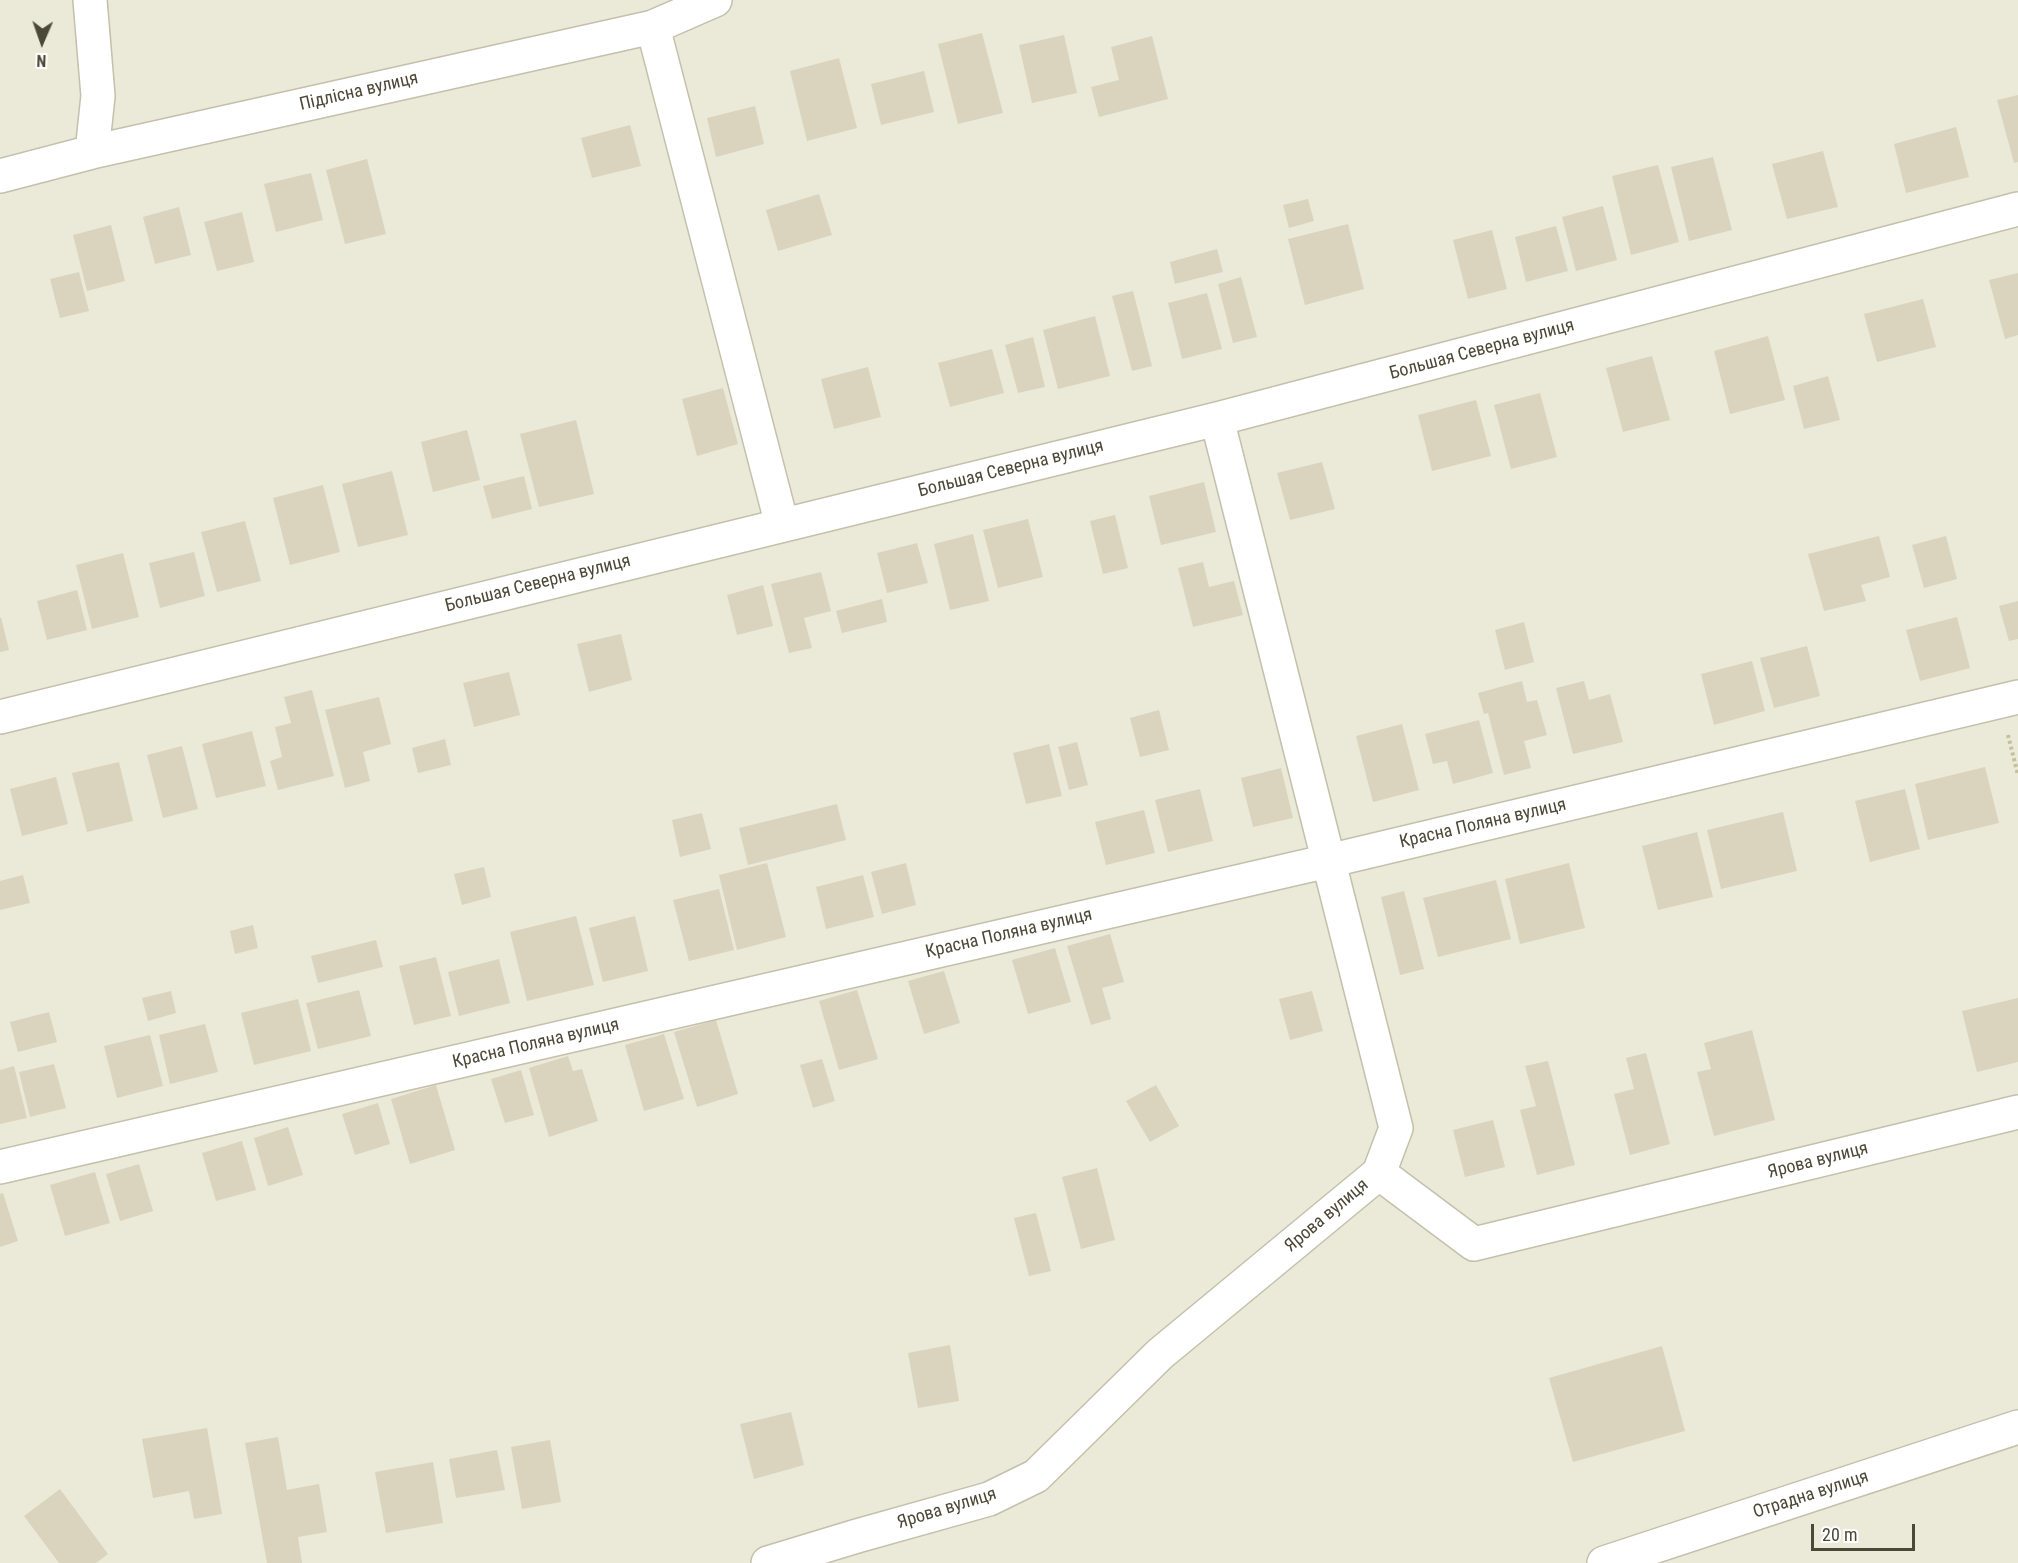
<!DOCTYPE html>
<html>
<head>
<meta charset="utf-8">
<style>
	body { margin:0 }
	#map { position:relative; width:2018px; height:1563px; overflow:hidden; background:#f7f5eb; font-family:"Roboto Condensed",sans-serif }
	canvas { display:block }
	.north { position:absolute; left:12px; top:12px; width:60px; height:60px; -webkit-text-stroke:4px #fff; paint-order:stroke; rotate:182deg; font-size:16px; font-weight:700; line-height:24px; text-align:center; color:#4c4837 }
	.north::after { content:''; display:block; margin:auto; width:21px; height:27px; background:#4c4837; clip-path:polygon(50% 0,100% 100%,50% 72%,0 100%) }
	.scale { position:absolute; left:1811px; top:1524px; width:104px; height:27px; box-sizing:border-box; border:3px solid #4c4837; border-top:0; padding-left:8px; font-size:18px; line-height:21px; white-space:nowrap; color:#4c4837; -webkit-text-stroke:4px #fff; paint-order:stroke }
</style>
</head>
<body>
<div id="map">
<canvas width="2018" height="1563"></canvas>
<div class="north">N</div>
<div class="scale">20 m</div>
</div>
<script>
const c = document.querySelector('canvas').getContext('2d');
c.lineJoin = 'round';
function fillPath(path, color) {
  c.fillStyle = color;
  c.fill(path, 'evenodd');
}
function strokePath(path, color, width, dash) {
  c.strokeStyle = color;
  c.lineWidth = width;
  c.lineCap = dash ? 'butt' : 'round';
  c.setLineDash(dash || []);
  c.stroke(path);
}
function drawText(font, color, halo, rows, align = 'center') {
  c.font = font + ' "Roboto Condensed",sans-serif';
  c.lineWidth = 4.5;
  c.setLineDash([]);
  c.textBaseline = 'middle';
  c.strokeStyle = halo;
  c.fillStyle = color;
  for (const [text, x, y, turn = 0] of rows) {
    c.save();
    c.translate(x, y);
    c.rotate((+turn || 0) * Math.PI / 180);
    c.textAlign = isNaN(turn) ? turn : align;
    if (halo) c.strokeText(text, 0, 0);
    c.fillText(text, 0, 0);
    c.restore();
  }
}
const residential = new Path2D(`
	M0,0h2018v1563h-2018z`);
const building = new Path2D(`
	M982,33l21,80 -45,11 -20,-80z
	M1064,35l13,58 -45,10 -13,-58z
	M1152,36l16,63 -69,18 -8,-30 28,-7 -8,-33z
	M839,58l18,70 -50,13 -17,-70z
	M924,71l10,41 -53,13 -10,-41z
	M2018,95v67l-4,1 -17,-63z
	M755,106l9,38 -48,13 -9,-39z
	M630,125l11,41 -49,12 -11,-40z
	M1956,127l13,50 -63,16 -12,-49z
	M1823,151l15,56 -51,12 -15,-55z
	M1713,157l19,73 -43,11 -18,-74z
	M367,159l19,75 -41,10 -19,-74z
	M1658,165l21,77 -48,13 -19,-79z
	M311,173l12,47 -47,12 -12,-48z
	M819,194l13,41 -54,16 -12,-41z
	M1308,199l6,22 -25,7 -6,-23z
	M1603,206l14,54 -41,11 -14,-54z
	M179,207l12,48 -36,9 -12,-47z
	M242,212l12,50 -37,9 -13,-49z
	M1348,224l16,65 -59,16 -17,-66z
	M111,225l14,56 -38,10 -14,-56z
	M1556,226l12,45 -42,11 -11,-45z
	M1492,230l15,59 -39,10 -15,-59z
	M1217,249l6,23 -48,12 -5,-22z
	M79,272l10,39 -29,7 -10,-39z
	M2018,273v62l-13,4 -16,-59z
	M1241,277l16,60 -24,6 -15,-59z
	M1133,291l19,75 -20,5 -20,-75z
	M1207,293l15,56 -40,10 -14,-56z
	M1923,299l13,48 -59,15 -13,-48z
	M1095,316l15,60 -52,13 -15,-59z
	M1768,336l17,64 -55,14 -16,-63z
	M1033,337l12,50 -27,6 -13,-48z
	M992,349l12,44 -54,14 -12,-44z
	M1652,356l18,64 -47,12 -17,-64z
	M868,367l13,50 -47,12 -13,-50z
	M1828,376l12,44 -36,9 -11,-43z
	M723,388l15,56 -41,12 -15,-57z
	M1540,393l17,64 -46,12 -17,-64z
	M1476,400l15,56 -59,15 -14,-56z
	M576,420l18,74 -55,13 -19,-73z
	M467,430l13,50 -47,12 -12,-50z
	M1322,462l13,47 -45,11 -13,-47z
	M392,471l16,64 -50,12 -16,-63z
	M524,476l8,33 -40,10 -9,-33z
	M1204,482l12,50 -55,13 -12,-49z
	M323,485l17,67 -50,13 -17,-67z
	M1115,515l13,53 -25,6 -13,-53z
	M1028,519l15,58 -45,11 -15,-58z
	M245,521l16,60 -44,11 -16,-60z
	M973,534l16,67 -39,9 -16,-66z
	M1879,536l11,41 -29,8 5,16 -42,10 -16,-57z
	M1946,536l11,43 -33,9 -12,-43z
	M917,543l11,40 -41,10 -10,-40z
	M194,552l11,44 -45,12 -11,-45z
	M123,553l16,64 -47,12 -16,-64z
	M1203,562l6,25 25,-6 9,34 -50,12 -15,-59z
	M821,572l10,39 -27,7 8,30 -23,5 -18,-69z
	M763,585l10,41 -36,9 -10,-40z
	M77,590l10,40 -40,10 -10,-39z
	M882,599l5,23 -45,11 -6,-22z
	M2018,601v38l-9,2 -10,-35z
	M1,617l8,33 -9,2v-34z
	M1957,617l13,51 -50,13 -14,-51z
	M1524,622l10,40 -29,8 -10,-40z
	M621,634l11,46 -43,12 -12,-48z
	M1807,646l13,50 -46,12 -14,-50z
	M1752,661l13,50 -51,14 -13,-51z
	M509,672l11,43 -46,12 -11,-44z
	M1522,681l5,21 10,-2 10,35 -23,6 7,27 -27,7 -16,-62 -4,1 -6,-21z
	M1584,681l5,19 21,-6 13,48 -50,12 -17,-66z
	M312,690l22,86 -56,14 -8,-29 12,-4 -7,-30 16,-4 -7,-26z
	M379,697l12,47 -28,8 7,29 -25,7 -20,-78z
	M1159,710l10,40 -29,7 -10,-39z
	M1479,720l14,53 -40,11 -6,-23 -14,3 -8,-30z
	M1402,724l17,66 -46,12 -17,-66z
	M252,731l14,55 -50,12 -14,-54z
	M445,739l6,26 -33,8 -6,-25z
	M1077,742l11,43 -19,5 -11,-43z
	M1049,744l13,52 -36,8 -13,-51z
	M182,746l16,63 -35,9 -16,-63z
	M119,762l14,59 -46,11 -15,-59z
	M1985,767l14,56 -71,17 -13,-56z
	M1281,768l12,50 -40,9 -12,-49z
	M56,777l12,47 -46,12 -12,-47z
	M1200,789l13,52 -45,11 -13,-52z
	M1905,789l15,60 -50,13 -15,-61z
	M837,804l9,36 -98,25 -9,-37z
	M1144,810l11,43 -49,12 -11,-43z
	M1783,812l14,59 -76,18 -14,-59z
	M702,813l9,36 -31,8 -8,-37z
	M1697,832l16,65 -55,13 -16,-64z
	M767,863l19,74 -49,13 -18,-75z
	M906,863l10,42 -34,9 -11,-42z
	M1569,863l16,65 -65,16 -15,-65z
	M484,867l7,30 -29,8 -8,-31z
	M23,875l7,28 -30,7v-29z
	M863,875l11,42 -48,12 -10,-42z
	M1496,880l15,59 -73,18 -15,-59z
	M719,889l15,61 -45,11 -16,-61z
	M1404,891l20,78 -24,6 -19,-78z
	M576,916l18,69 -67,16 -17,-69z
	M635,916l13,55 -45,11 -14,-54z
	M253,925l5,23 -23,6 -5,-23z
	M1110,934l14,48 -22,6 9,31 -20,6 -24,-79z
	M376,940l7,27 -65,16 -7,-27z
	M1055,948l16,54 -43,12 -16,-54z
	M436,957l15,59 -37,9 -15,-59z
	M499,959l11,44 -51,13 -11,-44z
	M944,971l16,52 -36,11 -16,-53z
	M359,990l12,46 -53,13 -12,-46z
	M857,990l21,69 -39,11 -20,-69z
	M171,991l5,22 -28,8 -6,-23z
	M1312,991l11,40 -33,9 -11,-41z
	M2018,998v64l-41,10 -15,-61z
	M298,999l13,52 -57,14 -13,-52z
	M49,1012l8,30 -39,10 -8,-30z
	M716,1020l22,74 -41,13 -23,-75z
	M205,1024l13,48 -48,12 -11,-49z
	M1752,1030l23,90 -61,16 -17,-64 14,-3 -7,-26z
	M664,1034l20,65 -40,12 -19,-66z
	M150,1035l13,51 -46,12 -13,-52z
	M1646,1053l24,91 -40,11 -16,-61 20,-5 -8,-31z
	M568,1056l5,15 9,-2 16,52 -49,16 -20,-69z
	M822,1059l13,42 -22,7 -13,-43z
	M1548,1061l27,104 -38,10 -17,-65 16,-4 -11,-40z
	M54,1064l12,44 -36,9 -11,-45z
	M14,1066l13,52 -27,6v-54z
	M521,1070l13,45 -29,8 -14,-44z
	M436,1085l19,65 -45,14 -19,-65z
	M1156,1085l23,41 -29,16 -24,-41z
	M378,1103l12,41 -35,11 -13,-41z
	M1493,1120l12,47 -40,10 -12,-47z
	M288,1127l15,48 -35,11 -14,-48z
	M242,1141l14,49 -40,11 -14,-48z
	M139,1164l14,47 -33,10 -14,-47z
	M1097,1168l18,72 -34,9 -19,-72z
	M95,1172l15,51 -45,13 -15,-51z
	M3,1193l15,48 -18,6v-53z
	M1036,1213l15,58 -22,5 -15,-58z
	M950,1345l9,56 -41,7 -10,-55z
	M1662,1346l23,85 -112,31 -24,-84z
	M791,1412l13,53 -50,14 -14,-55z
	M207,1428l15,86 -28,5 -5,-28 -36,7 -11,-59z
	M278,1437l9,53 32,-6 8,48 -29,5 4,26h-35l-22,-120z
	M550,1440l11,62 -39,7 -11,-62z
	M497,1450l8,40 -49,8 -7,-39z
	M433,1462l10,61 -57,10 -11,-61z
	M60,1489l48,65 -12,9h-37l-35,-47z`);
const path = new Path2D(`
	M2008,735l10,40`);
const street = new Path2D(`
	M90,0l8,96 -6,56
	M653,27l129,498
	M0,176l92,-24 561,-125 62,-27
	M1217,419l179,709 -17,45
	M0,717l1217,-298 801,-210
	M0,1167l1328,-306 690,-164
	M768,1563l89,-27 132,-37 47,-23 124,-122 219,-181 95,71 544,-132
	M1604,1563l414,-136`);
const streetNames = [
	["Підлісна вулиця",359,92,-13],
	["Большая Северна вулиця",1482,350,-15],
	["Большая Северна вулиця",1011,469,-14],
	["Большая Северна вулиця",538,584,-14],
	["Красна Поляна вулиця",1483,824,-13],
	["Красна Поляна вулиця",1009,934,-13],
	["Красна Поляна вулиця",536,1044,-13],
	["Ярова вулиця",1818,1161,-14],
	["Ярова вулиця",1327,1216,-40],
	["Отрадна вулиця",1811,1495,-18],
	["Ярова вулиця",947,1509,-17]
];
fillPath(residential, '#ebe9d8');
fillPath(building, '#dad4bf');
strokePath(street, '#c4c0ac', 36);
strokePath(path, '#c7c09c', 4, [3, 3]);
strokePath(street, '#fff', 33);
drawText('18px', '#4c4837', '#fff', streetNames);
</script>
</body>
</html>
